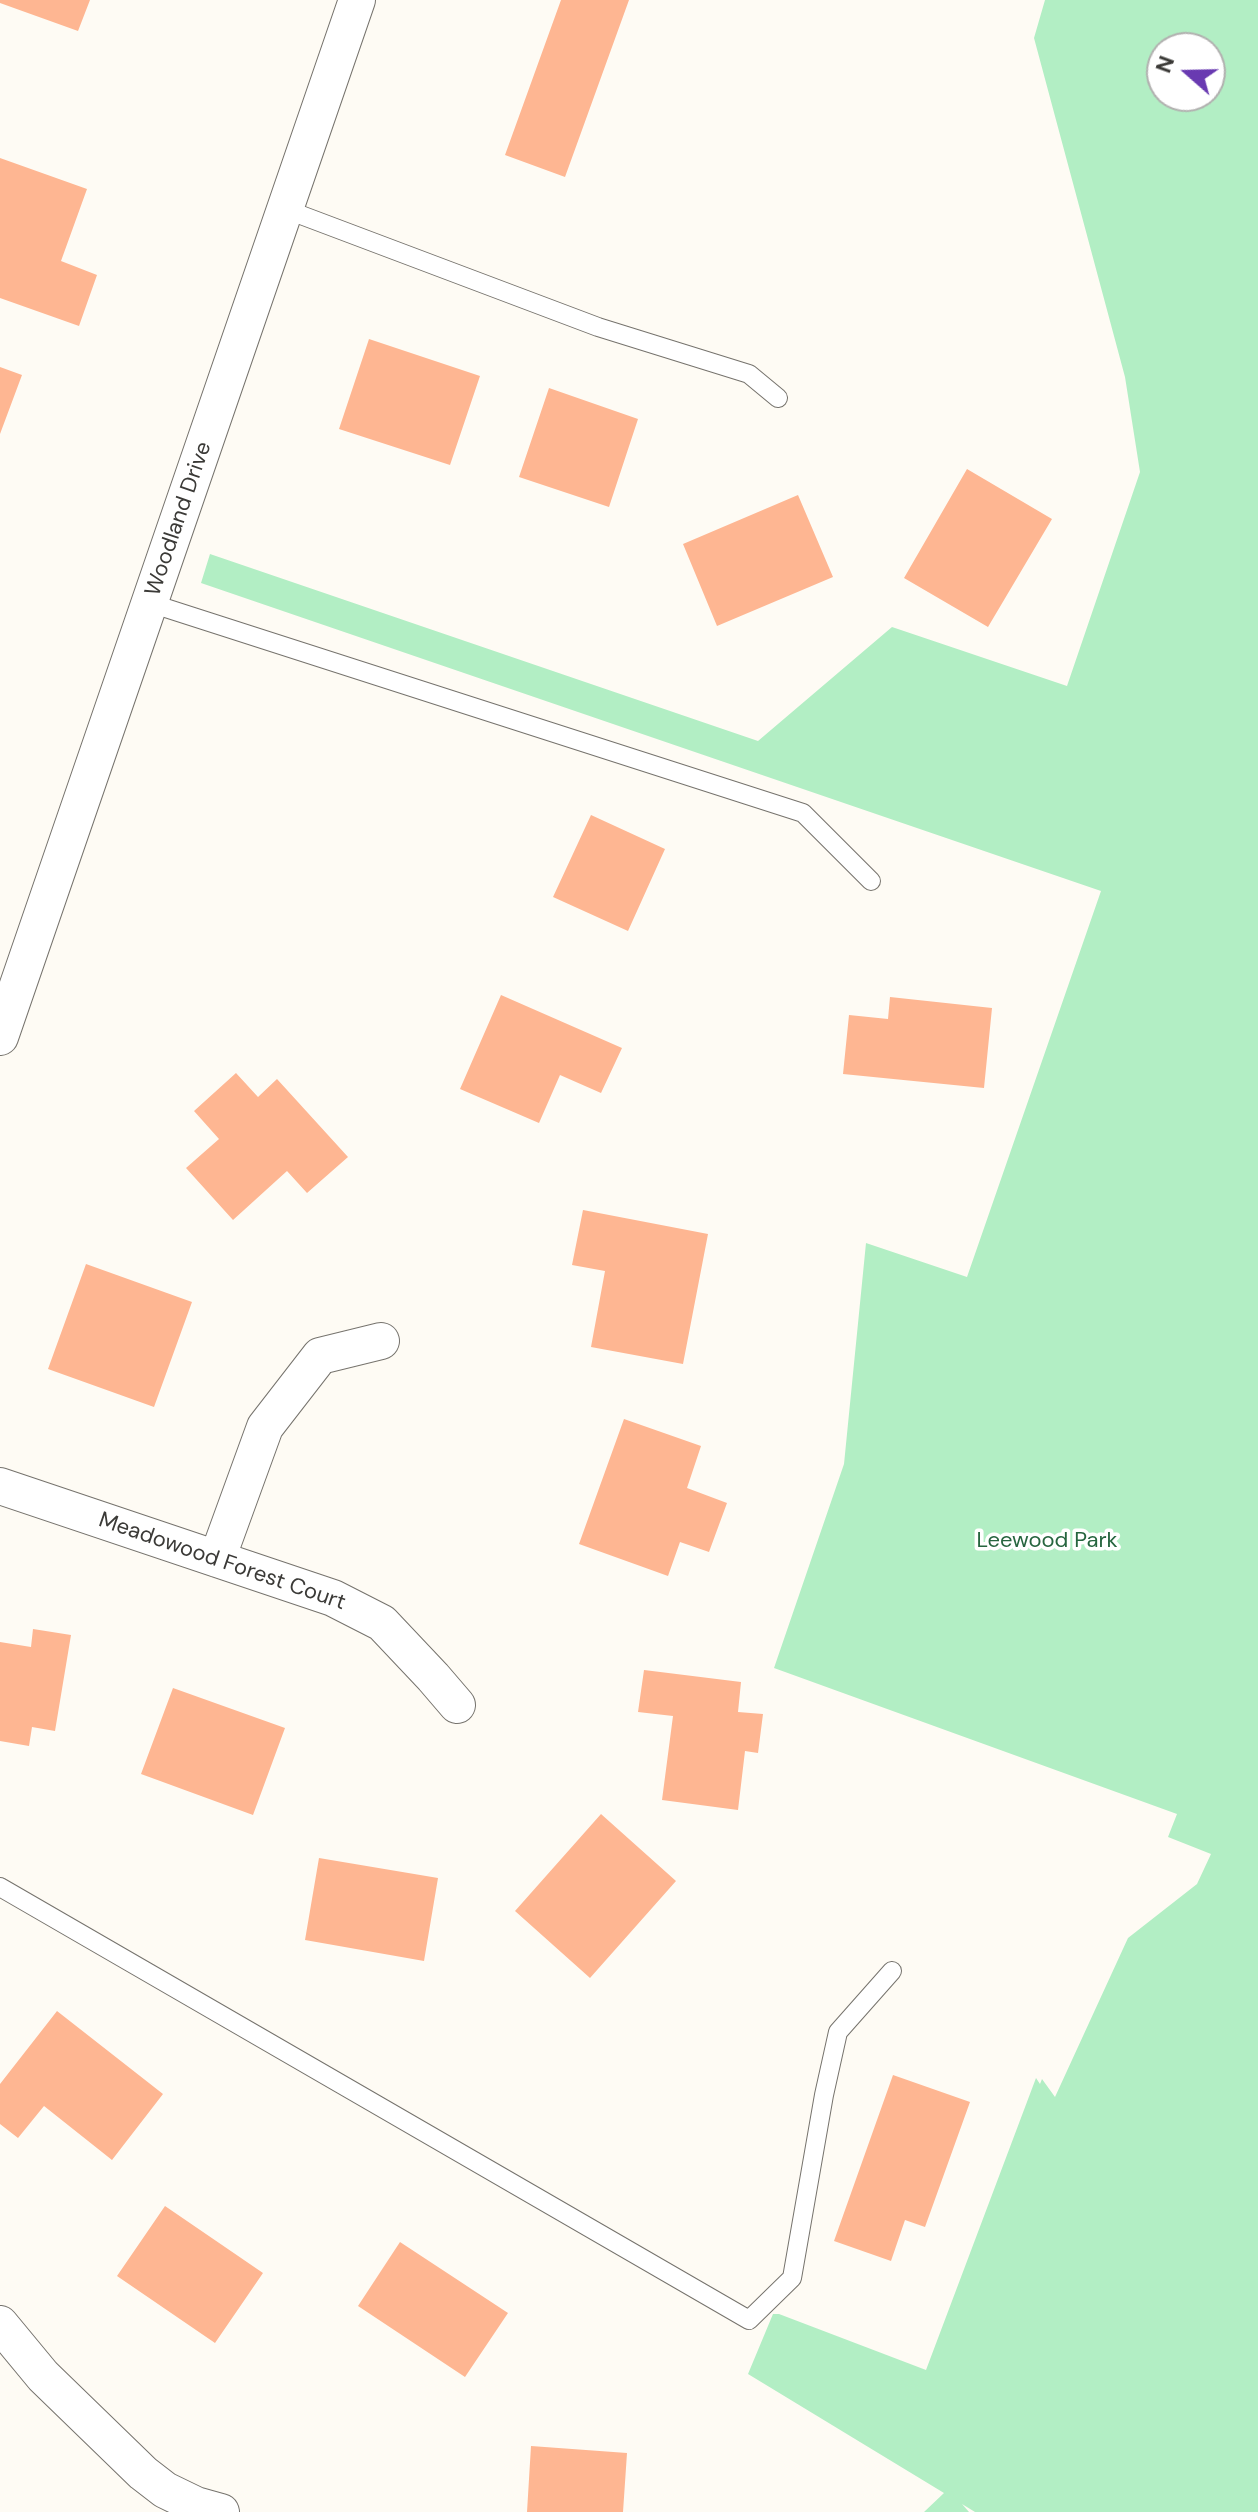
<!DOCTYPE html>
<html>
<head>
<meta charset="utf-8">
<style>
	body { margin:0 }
	#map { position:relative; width:1258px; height:2512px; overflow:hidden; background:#fefbf4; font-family:"DM Sans",sans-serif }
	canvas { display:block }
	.north { position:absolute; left:1146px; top:32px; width:80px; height:80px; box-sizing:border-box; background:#fff; border:2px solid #b1b0af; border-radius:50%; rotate:290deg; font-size:22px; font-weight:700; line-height:32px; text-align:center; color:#3b3a37 }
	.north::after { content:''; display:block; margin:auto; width:28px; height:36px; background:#693ab1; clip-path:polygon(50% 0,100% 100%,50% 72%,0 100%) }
</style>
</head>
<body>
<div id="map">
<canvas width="1258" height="2512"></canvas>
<div class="north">N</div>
</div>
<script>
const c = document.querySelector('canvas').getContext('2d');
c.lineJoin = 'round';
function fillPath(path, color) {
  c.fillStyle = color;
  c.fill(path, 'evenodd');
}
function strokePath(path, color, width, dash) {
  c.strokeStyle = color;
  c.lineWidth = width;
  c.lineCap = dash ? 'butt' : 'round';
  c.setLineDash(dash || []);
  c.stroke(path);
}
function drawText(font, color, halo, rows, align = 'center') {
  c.font = font + ' "DM Sans",sans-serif';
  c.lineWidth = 7;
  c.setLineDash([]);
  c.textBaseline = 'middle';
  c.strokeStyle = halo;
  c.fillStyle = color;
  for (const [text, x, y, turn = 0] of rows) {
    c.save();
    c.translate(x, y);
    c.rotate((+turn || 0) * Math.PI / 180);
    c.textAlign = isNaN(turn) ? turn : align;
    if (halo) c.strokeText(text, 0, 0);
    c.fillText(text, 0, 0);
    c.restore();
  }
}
const green = new Path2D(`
	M1045,0h213v2512h-283l-13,-8 7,8h-45l20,-19 -196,-119 25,-60h6l147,56 110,-292 4,6 2,-5 13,18 73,-159 69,-54 14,-30 -43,-17 9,-23 -403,-146 70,-204 22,-221 101,34 134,-386 -900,-308 9,-29 548,187 134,-114 175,59 73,-214 -15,-95 -91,-339zM1162,48h48v48h-48z`);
const building = new Path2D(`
	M0,0h90l-12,31 -78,-28z
	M561,0h68l-64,177 -60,-22z
	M0,158l87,31 -26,72 36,14 -18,51 -79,-28z
	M369,339l111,37 -30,89 -111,-36z
	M0,367l22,8 -22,59z
	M549,388l89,31 -29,88 -90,-30z
	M967,469l85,50 -64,108 -84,-49z
	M798,495l35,82 -116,49 -34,-82z
	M591,815l74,34 -37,82 -75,-34z
	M501,995l121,53 -21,45 -41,-18 -21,48 -79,-34z
	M890,997l102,11 -8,80 -141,-14 6,-59 39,4z
	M236,1073l22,24 19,-18 71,78 -41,36 -20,-22 -54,49 -47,-52 33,-29 -25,-28z
	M583,1210l125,24 -25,130 -92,-17 14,-76 -33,-6z
	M86,1264l106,38 -38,105 -106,-38z
	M624,1419l77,27 -14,42 40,15 -18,49 -29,-10 -12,34 -89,-32z
	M33,1629l38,6 -16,96 -23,-4 -3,19 -29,-5v-99l31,5z
	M644,1670l97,12 -3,30 25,2 -5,39 -13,-2 -7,59 -76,-10 11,-84 -35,-4z
	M173,1688l112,40 -32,87 -112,-41z
	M601,1814l75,67 -86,97 -75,-67z
	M319,1858l119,20 -14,83 -119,-21z
	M57,2011l106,83 -51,66 -68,-54 -26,32 -18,-14v-40z
	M893,2075l77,27 -45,125 -20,-7 -14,41 -57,-20z
	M165,2206l98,67 -48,70 -98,-67z
	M400,2242l108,71 -43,64 -107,-71z
	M531,2446l96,7 -4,59h-96z`);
const lane = new Path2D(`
	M285,209l313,118 151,47 29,24
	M150,603l653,210 68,68
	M0,1887l749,433 43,-42 32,-183 14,-63 54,-61`);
const street = new Path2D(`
	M0,1037l357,-1037
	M0,1486l333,112 49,25 51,54 24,28
	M217,1559l48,-132 55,-71 61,-15
	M0,2324l43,52 100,97 22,17 31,15 25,7`);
const streetNames = [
	["Woodland Drive",179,519,-71],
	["Meadowood Forest Court",222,1562,19]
];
const parkNames = [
	["Leewood Park",1047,1541]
];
fillPath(green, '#b2eec4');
fillPath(building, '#feb692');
strokePath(lane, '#76736d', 20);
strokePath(street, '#76736d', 38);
strokePath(lane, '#fff', 18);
strokePath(street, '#fff', 36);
drawText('22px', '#3b3a37', '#fff', streetNames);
drawText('22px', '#26653f', '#fff', parkNames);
</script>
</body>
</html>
